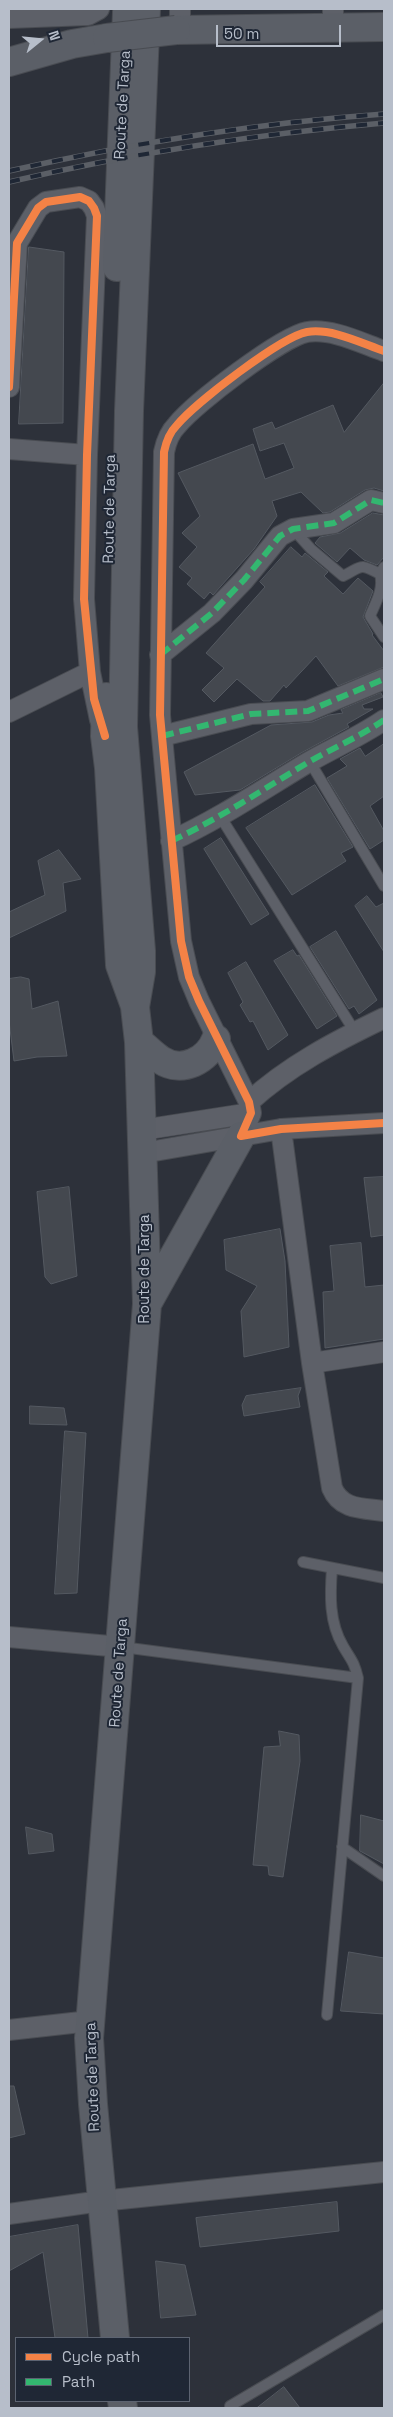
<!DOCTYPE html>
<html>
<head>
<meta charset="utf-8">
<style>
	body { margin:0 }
	#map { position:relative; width:393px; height:2417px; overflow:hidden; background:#2d313a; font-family:"Space Grotesk",sans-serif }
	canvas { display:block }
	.frame { position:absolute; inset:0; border:10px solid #b7beca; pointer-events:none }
	.legend { position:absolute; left:15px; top:2337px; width:175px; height:65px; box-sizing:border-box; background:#1f2735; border:1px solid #5c6371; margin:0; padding:6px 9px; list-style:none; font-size:15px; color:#b7beca }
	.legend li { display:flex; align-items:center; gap:10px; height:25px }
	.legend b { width:25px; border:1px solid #5c6371 }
	.north { position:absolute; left:15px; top:15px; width:50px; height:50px; -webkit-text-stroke:4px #1f2735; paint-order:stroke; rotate:73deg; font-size:14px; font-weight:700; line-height:20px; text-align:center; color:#b7beca }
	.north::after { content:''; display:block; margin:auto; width:18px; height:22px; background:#b7beca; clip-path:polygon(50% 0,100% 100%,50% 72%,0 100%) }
	.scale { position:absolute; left:216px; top:25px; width:125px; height:22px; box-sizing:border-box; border:2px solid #b7beca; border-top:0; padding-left:6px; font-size:15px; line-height:18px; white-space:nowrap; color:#b7beca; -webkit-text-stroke:4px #1f2735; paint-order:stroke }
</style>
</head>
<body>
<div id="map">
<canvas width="393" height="2417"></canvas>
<div class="frame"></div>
<ul class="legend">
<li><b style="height:6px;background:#f48246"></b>Cycle path</li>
<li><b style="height:6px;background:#33b770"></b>Path</li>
</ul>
<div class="north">N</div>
<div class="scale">50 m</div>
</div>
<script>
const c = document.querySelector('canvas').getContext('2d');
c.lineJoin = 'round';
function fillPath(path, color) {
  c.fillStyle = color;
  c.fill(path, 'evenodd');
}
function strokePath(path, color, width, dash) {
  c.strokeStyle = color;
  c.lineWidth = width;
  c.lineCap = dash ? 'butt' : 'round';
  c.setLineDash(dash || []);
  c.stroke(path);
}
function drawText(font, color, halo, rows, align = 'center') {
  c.font = font + ' "Space Grotesk",sans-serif';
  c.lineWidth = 4;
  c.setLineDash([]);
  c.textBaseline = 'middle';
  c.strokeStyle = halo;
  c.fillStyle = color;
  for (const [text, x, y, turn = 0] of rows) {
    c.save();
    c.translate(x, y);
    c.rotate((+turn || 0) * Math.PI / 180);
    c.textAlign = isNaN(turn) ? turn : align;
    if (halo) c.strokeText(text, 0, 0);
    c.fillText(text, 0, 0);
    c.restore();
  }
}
const building = new Path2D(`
	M29,247l35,5 -1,171 -44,1z
	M384,383v108l-10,-3 -9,2 -35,22 -7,1 -22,-21 -29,9 5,15 -23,33 -41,46 -3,-3 -6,7 -17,-15 5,-6 -13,-11 18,-20 -15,-14 18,-17 -22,-43 75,-29 12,35 29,-11 -10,-25 -24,8 -7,-22 19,-7 3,7 58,-24 11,27z
	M373,513l11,2v42l-7,8 -13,-5 -14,-12 -13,14 -22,-19 5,-6 20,-4z
	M291,547l11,10 3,-4 23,19 -4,4 19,18 15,-16 15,13 -10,26 10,17 -1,1 12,16v16l-46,19 -22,-30 -30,32 -2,-3 -14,16h-7l-26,-22 -23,23 -12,-12 22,-22 -18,-15 59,-66 -5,-5z
	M381,693l2,4 -21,8 2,4h9l-26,15 2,3 -48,26 -61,37 -45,5 -11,-23 87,-47 41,-3 17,-7 14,-2 -2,-3z
	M384,744v52l-14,10 14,25v9l-14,9 -43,-71 20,-12 -7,-7 20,-11 5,8z
	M315,785l38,62 -12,6 5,8 -54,34 -46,-67z
	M221,838l48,76 -18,11 -47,-76z
	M59,850l22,29 -18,4 3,28 -57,27v-26l36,-17 -7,-34z
	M367,896l9,11 8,-4v49l-29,-46z
	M336,931l41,69 -18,14 -5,-8 -5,3 -39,-62z
	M293,950l4,6 2,-1 38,61 -20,13 -43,-68z
	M246,962l42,73 -20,15 -15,-29 -3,1 -10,-17 3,-3 -15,-29z
	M21,977l8,2 3,30 26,-8 9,55 -30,1 -23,4 -5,-40v-42z
	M384,1177v58l-13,2 -7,-59z
	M69,1187l8,89 -26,8 -6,-7 -8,-85z
	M280,1229l5,32 4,86 -45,10 -3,-46 16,-25 -31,-16 -2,-30z
	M361,1243l4,44 19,-2v54l-59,9 -2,-56 11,-1 -4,-45z
	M301,1388l-3,8 2,11 -56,9 -2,-11 4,-9z
	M30,1406l34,2 3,17 -37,-1z
	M65,1431l21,2 -9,160 -22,1z
	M279,1731l20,4 1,26 -17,116 -14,-2 -1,-9 -15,-1 11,-118 16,-1z
	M361,1815l23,6v43l-24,-13z
	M26,1827l26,7 2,17 -25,3z
	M349,1952l35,6v56l-43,-3z
	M9,2086h5l11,48 -16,4z
	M337,2202l2,29 -139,16 -4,-29z
	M78,2225l10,113h-33l-12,-86 -34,19v-34z
	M156,2261l29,4 11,50 -35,3z
	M284,2387l16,21h-43z`);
const lane = new Path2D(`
	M293,529l18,20 32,27c19,-9 15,-14 37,-2l4,-7
	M380,574c4,15 -4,28 -10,42l14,21
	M310,762l74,124
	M220,816l135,216
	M303,1562l81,16
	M122,1647l236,31
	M342,1847l42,29
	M327,2015l31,-337c-4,-17 -7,-18 -15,-32 -14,-24 -13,-51 -11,-78
	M230,2406l154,-91`);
const street = new Path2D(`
	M180,9v20
	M333,9v19
	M9,18l79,-3 11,-6
	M384,351c-23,-8 -52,-23 -77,-19 -26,5 -112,71 -130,93 -7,7 -11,17 -13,27l-4,263 21,226 8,36 10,24 50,101 2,11 -10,23 40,-7 103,-6
	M9,387l8,-144 21,-35 8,-6 34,-5 9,4 5,7 3,8 -10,239 -3,144 6,73 10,48
	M9,449l78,6
	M160,655l52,-42 32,-33 36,-44 13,-7 41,-6 37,-23 13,3
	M9,712l81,-40
	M162,736l89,-22 57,-3 76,-32
	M171,841c48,-22 91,-51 136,-78 26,-15 52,-26 77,-43
	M249,1102c39,-36 87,-61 135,-84
	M281,1129l31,234 20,125c9,22 31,20 52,23
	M142,1130l109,-17
	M143,1153l98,-17
	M312,1363l72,-11
	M9,1637l112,10
	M9,2030l81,-9
	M9,2214l92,-13 283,-29`);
const secondary = new Path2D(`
	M176,30l208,-3
	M9,62l63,-18 35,-6
	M117,267l10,-255
	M106,697l-1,39 4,32 11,197 15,41
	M139,1042c7,5 14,13 22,18 21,14 47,0 55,-21
	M147,1304l94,-168
	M115,2338l-22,-234 -4,-66 58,-734 -8,-262 -4,-35 6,-35v-21l-18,-224 6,-316 17,-402
	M122,2401l1,7`);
const rail = new Path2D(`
	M9,171c124,-28 248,-48 375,-57
	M9,182c124,-29 248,-48 375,-59`);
const secondaryBridge = new Path2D(`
	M107,38l69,-8`);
const quiet = new Path2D(`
	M160,655l52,-42 32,-33 36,-44 13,-7 41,-6 37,-23 13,3
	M162,736l89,-22 57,-3 76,-32
	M171,841c48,-22 91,-51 136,-78 26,-15 52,-26 77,-43`);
const cycleway = new Path2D(`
	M384,351c-23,-8 -52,-23 -77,-19 -26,5 -112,71 -130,93 -7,7 -11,17 -13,27l-4,263 21,226 8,36 10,24 50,101 2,11 -10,23 40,-7 103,-6
	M9,387l8,-144 21,-35 8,-6 34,-5 9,4 5,7 3,8 -10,239 -3,144 10,100 11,37`);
const streetNames = [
	["Route de Targa",123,105,-87],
	["Route de Targa",110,509,-89],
	["Route de Targa",145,1269,-90],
	["Route de Targa",119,1673,-86],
	["Route de Targa",93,2077,-92]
];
fillPath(building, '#44484f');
strokePath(building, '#545961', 1);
strokePath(lane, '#494c52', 12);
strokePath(street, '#494c52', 22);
strokePath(secondary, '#494c52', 30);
strokePath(lane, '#5d6068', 10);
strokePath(street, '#5d6068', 20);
strokePath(secondary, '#5b5f67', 28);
strokePath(rail, '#5b5f66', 5.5);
strokePath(rail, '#1f2735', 4, [11]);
strokePath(secondaryBridge, '#494c52', 30, []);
strokePath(secondaryBridge, '#5b5f67', 28);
strokePath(quiet, '#33b770', 6, [12, 6]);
strokePath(cycleway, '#f48246', 8);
drawText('15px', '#b7beca', '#1f2735', streetNames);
</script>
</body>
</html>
